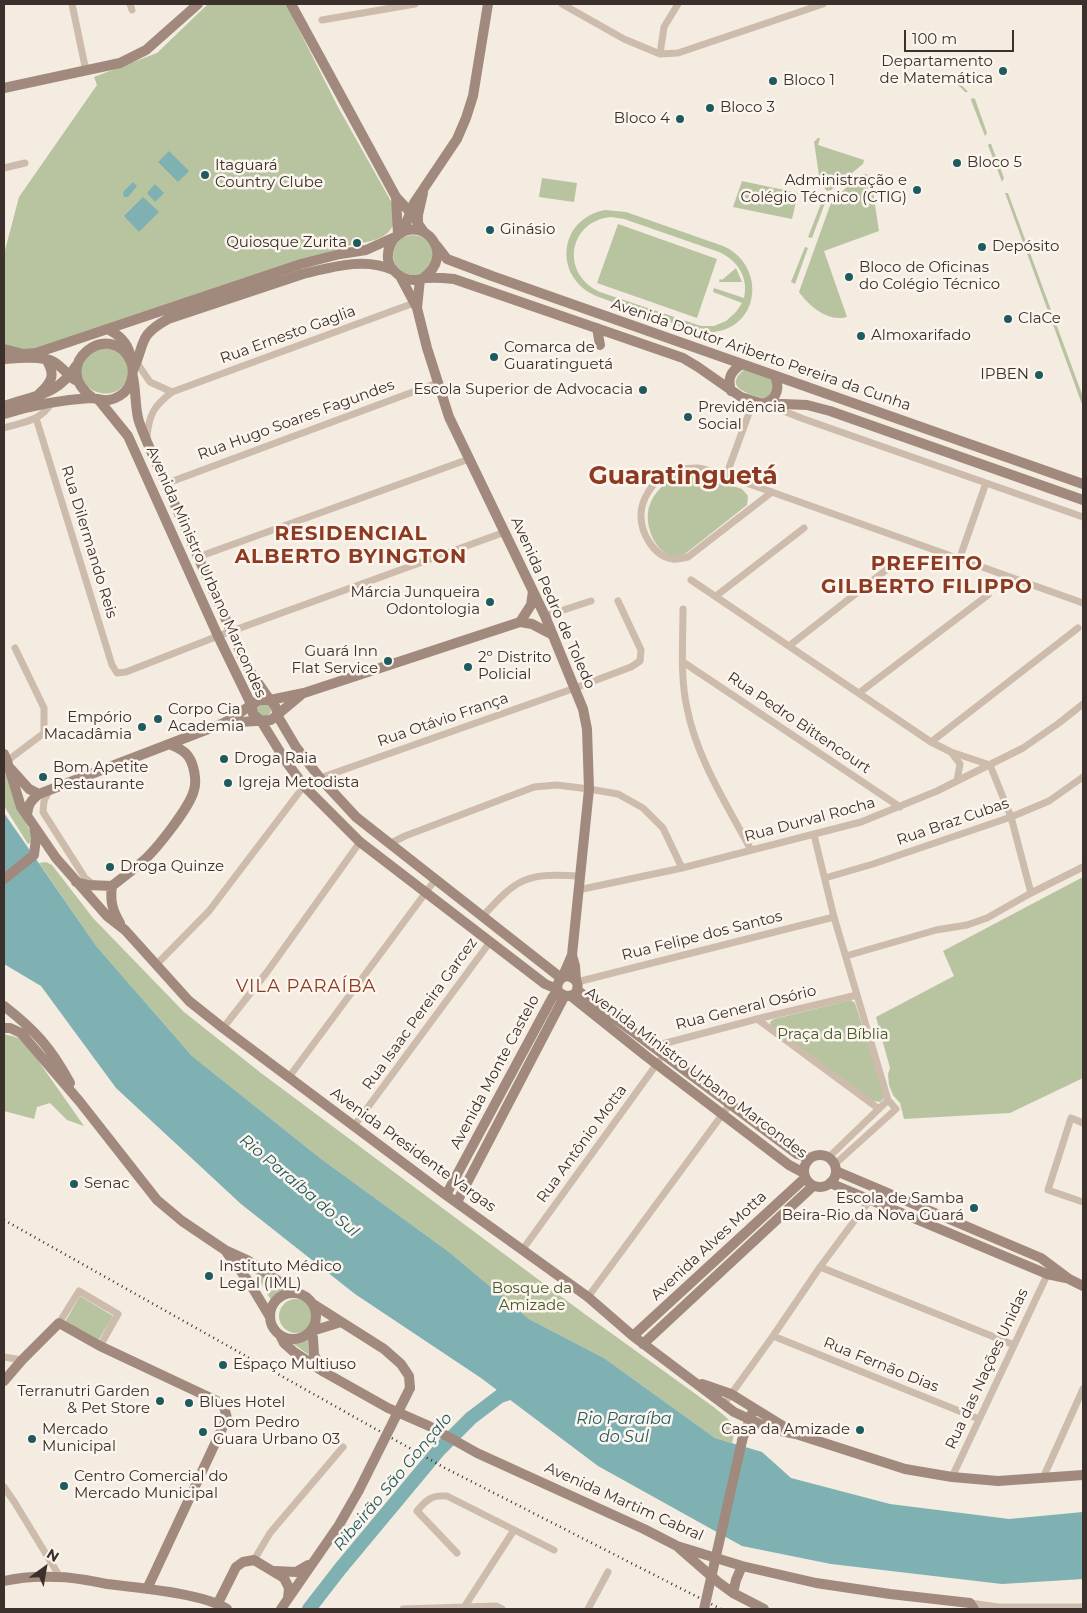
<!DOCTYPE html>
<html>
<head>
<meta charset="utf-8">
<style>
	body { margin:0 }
	#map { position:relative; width:1087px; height:1613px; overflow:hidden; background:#f4ebe1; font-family:Montserrat,sans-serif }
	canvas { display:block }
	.frame { position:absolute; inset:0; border:5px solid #3b302b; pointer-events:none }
	.north { position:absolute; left:20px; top:1543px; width:50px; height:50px; -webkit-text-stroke:4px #fbf5ee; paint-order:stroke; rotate:32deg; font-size:14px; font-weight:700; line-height:20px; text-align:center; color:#3b302b }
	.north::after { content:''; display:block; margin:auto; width:18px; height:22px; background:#3b302b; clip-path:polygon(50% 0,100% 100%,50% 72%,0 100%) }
	.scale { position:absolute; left:904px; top:30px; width:110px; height:22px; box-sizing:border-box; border:2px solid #3b302b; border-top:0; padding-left:6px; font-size:15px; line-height:18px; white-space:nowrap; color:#3b302b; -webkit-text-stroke:4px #fbf5ee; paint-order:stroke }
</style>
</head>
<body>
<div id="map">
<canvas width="1087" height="1613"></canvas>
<div class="frame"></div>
<div class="north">N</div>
<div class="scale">100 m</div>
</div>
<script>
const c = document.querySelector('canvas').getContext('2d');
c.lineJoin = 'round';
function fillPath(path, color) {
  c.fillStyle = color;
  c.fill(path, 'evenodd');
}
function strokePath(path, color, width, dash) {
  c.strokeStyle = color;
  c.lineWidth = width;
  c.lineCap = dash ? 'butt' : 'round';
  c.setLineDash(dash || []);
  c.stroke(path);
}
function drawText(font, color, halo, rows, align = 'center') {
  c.font = font + ' Montserrat,sans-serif';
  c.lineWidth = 5;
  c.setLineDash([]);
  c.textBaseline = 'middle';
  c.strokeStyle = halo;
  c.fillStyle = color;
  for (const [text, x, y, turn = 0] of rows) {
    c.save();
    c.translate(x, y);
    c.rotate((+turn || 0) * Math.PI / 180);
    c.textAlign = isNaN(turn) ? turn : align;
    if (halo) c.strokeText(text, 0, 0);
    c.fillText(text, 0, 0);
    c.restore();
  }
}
const green = new Path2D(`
	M208,4h78l52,103 54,96c0,5 2,12 2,17 -2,21 -30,22 -47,26l-316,105 -16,-3 -11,-4v-90l15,-57 78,-112 -3,-8 63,-24z
	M933,74c16,1 25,6 35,18h-3c-18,-21 -37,-15 -60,-6l12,-8z
	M972,98l3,1 12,34 -2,3 -14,-36z
	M818,138h2l-2,7 46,15 -1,4 -32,26 -4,1 -7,-9 -6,-40z
	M989,144h2l13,34 -2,4 -14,-37z
	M866,174l5,5 8,52 -55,20 23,66c-19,5 -37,-10 -48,-25l33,-92 29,-25z
	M542,178l35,5 -3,19 -35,-5z
	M742,181l56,12 -6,26 -59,-12z
	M1005,193h3l75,204v10z
	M822,201l3,2 -13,35 -4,-1z
	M605,210l21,2 97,34c42,18 39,80 -9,86 -18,3 -36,-7 -52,-13 -22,-7 -44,-15 -66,-23 -43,-19 -38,-77 9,-86zM611,217l13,2 95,33c18,8 30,25 25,46l-30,-10 -1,4 29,11 -6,9 -10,9 -12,5h-13l-101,-34c-40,-18 -32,-71 11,-75z
	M618,224l99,35 -20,59 -100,-35z
	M393 255a20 20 0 1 1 40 0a20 20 0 1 1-40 0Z
	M805,247l3,1 -13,36 -4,-2z
	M736,268l6,14h-23l1,-3 2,1z
	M93,349h23c4,3 9,8 11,12 1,3 1,8 1,11 1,6 -2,10 -5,14 -17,19 -53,-1 -40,-25 2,-4 7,-8 10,-12z
	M745,369l28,11 2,13 -10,6c-15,-5 -44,-11 -20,-30z
	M680,473h12l50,16 6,7 -1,9 -62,49c-4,1 -8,3 -12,2 -19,-4 -29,-32 -24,-49 5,-17 18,-25 31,-34z
	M257 710a7 7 0 1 1 14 0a7 7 0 1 1-14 0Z
	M4,766l9,31 21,42 -6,5 -24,-38z
	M46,862l6,3 41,53 91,94 77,61 325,242 129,93c14,12 23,16 17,35l-17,-5 -111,-80 -75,-39 -80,-67 -129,-94 -128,-102 -95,-109 -58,-84z
	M1083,877v201l-73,35 -106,6 -4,-16 -7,-8 -4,-10 -1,-11 2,-6 -14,-51 78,-41 -11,-25z
	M851,1000l4,3 29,90v5l-4,4 -7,-1 -102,-74 -1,-5 4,-3z
	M4,1034l19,5 61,87 -17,-6 -17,-17 -13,4 -3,12 -30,-8z
	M252,1268l35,22 -16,10z
	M80,1296l33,20 -15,25 -33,-19z
	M279 1316a17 17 0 1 1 34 0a17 17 0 1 1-34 0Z
	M308,1338l1,17 -18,-13h9z`);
const water = new Path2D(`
	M169,151l20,20 -11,11 -20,-20z
	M133,182l4,4 -9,11h-4l-1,-5z
	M155,184l9,9 -9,9 -8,-9z
	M143,197l16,15 -20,20 -15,-16z
	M4,813l93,134 95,109 128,102 129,94 80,67 75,39 111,80 47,14 29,26 99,26 119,15 74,-7v67l-81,5 -171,-20 -89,-18 -144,-80 -117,-88 -126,-84 -114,-90 -125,-116 -75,-102 -37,-22z`);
const river = new Path2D(`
	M309,1609l31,-40 99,-119 32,-32 29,-22 21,-7`);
const street = new Path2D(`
	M72,4l14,67
	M130,4l2,6
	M562,4l62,35 36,15 18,-1 145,-49
	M322,20l93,-16
	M660,54l4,-27 14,-23
	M4,168l21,-5
	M137,363l13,19 22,10
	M771,406l30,12 282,99
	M36,418l76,247 5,8 9,-1 92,-36 287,-104
	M4,428c20,-6 37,-7 48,-26
	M147,437c2,-23 7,-31 25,-45l242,-89
	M726,476l27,-74
	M165,484l272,-101
	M772,492l-84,65c-5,1 -11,3 -15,2 -20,-3 -33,-27 -32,-46 1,-14 11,-30 23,-38 9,-5 22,-7 33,-7 7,0 15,4 22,6 26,8 52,18 78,27 96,35 191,69 286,102
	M198,557l271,-98
	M959,560l27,-77
	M691,580l240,162 20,10 39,13 21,52 20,76
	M716,596l88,-68
	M683,609c0,32 -3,68 4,99 10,51 40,97 64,142
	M545,616l46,-15
	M789,646l106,-83
	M683,662l217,145
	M859,693l129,-98
	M931,742l147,-114
	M951,752l9,12 -3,17
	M7,761l37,-28v-25l-29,-60
	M49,791l-5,10 -1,11 42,66 9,7
	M814,835l20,82 54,183 8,9 -62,56
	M389,844l16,-8 129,-49 23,-2 32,4 29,5 25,14 20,20 19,40
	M825,878l48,-14 138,-47 38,-16 34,-24
	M578,890l104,-22 179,-46 76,-31 86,-43 36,-25 24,-19
	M482,917c36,-40 44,-44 98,-41
	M846,956l90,-26 31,-5 20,-7 44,-25 52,-26
	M156,965l53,-54 95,-125 16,-8 255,-90 56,-21 9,-6 1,-11 -23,-49
	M577,982l257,-65
	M757,1019l122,90
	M223,1028l44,-56 93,-130
	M651,1047l106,-28 100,-24
	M289,1077l146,-197
	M1083,1123l-12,-5 -23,72 35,12
	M354,1126l136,-184
	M828,1158l60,-58
	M523,1249l136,-188
	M820,1267l194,78
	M588,1297l142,-193
	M59,1323l20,-32 39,23 -18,32
	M773,1336l206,83
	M4,1357l18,3
	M724,1404l49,-68 47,-69 58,-78
	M952,1477l97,-206
	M1043,1478l40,-89
	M4,1487l11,16 45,74
	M457,1553l-40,-42c10,-12 15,-16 30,-15l107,54
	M254,1560l16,-27 73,-86
	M970,1603l28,4h85
	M403,1609l93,-3 6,3
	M463,1609l51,-79
	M588,1609l20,-37`);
const secondary = new Path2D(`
	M291,4l105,193 14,15 14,20
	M4,88l116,-25 26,-13 52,-46
	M396,197l2,38
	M418,224v-9l5,-22
	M403,231l11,-28 43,-64 9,-21 7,-22 15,-92
	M437,246l10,13 45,17 591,208
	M400,276l17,32 10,40 22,69 96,199 38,93 4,20 2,60 -17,166 -10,23
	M423,278c34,-24 0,-63 -25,-43 -7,5 -11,15 -10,24 2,12 15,22 28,21 4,-1 7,-2 11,-2 9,-1 18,0 27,1l229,79 15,9 43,30 19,6 47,2 23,6 253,89
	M417,308l3,-29
	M597,328l3,17
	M107,329c11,5 20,13 23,25
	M4,349l19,5 13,-1 265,-89 39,-10 26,-4 29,-13
	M4,359c13,-1 39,-4 50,3 8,5 14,13 21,18
	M133,370c13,-27 4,-34 35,-51l135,-45c29,-7 62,-17 90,-4
	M133,377c3,15 2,27 5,41 2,8 6,16 9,24l100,225 23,33c5,5 7,8 7,15l19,32 24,31 36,39 205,161
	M731,391c-4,-13 0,-20 11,-27
	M39,394c13,-12 17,-19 7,-35
	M98,399l30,37 90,200 34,70 1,8 8,7 24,39 19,26 56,56 185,142 12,5c4,7 10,9 18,5 11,-17 -17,-27 -18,-5
	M766,403c11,-5 14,-15 9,-27
	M4,406c31,-11 53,-10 72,-40
	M4,414c28,-9 56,-14 86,-16 6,0 13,3 19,2 7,-1 15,-6 19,-12 5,-7 6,-18 3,-26 -19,-45 -85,3 -38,36
	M520,622l11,-17 2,-14
	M225,723l46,-3 30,-25
	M4,754l3,7 14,46 35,51 51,58 18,14 64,71 34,27 223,167 142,102 45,39 101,76 37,17 25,5 109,35 47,8 46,4 85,-6
	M11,769l18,20 10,5 185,-71 35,-23h11l34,-7 216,-71 12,2 21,11
	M27,816c1,-11 3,-15 12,-22
	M34,855l2,-17 -2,-12
	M4,879l30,-24
	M76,882l12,3 24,1
	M112,886c10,-8 21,-16 30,-24 14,-12 48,-55 52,-72 3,-9 0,-26 -6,-34 -4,-6 -12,-9 -19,-12
	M112,886c-2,14 0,24 8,37
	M572,955l3,11 1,14
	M577,990l220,164 13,4
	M571,996l75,60 143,109 15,8
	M4,1006c31,24 47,42 66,77
	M4,1028h6l11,5 59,69 77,98 25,21 43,29 22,10 49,33
	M804 1171a16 16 0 1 1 32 0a16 16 0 1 1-32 0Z
	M836,1171l205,87 28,21 14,7
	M830,1183l217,91 19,4
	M446,1195l106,-197 6,-8
	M457,1202l107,-205
	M227,1253l22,29 21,35
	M270 1316a23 23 0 1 1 46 0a23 23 0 1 1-46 0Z
	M313,1304l71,45 17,15 8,12 1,12
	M312,1331l29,-9
	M311,1332l2,6 1,17 8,14
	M280,1335l4,8 10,9 30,20 64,36 41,18 48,27 167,76 33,17 65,20 74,17 74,11 80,9 4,6
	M633,1336l172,-158
	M643,1344l170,-158
	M4,1381l18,-21 37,-37 41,23 117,55 7,6 3,11 -80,171
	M702,1384l29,10 60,37
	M742,1441c2,-10 8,-18 10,-28
	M679,1548l39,34 15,11 31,16
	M275,1571l21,1 12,-7
	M4,1581c17,-4 35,-5 53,-4 17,0 34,4 50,7 31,4 96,9 120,25
	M733,1593l3,-13 6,-14
	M218,1603l18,-36 7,-5 11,-2 30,18 5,10 -1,10
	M281,1609l58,-84 20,-35`);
const rail = new Path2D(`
	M4,1220l441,248 276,141`);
const secondaryBridge = new Path2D(`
	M359,1490l51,-102
	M704,1609l38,-168`);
const markers = [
	[1003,71,5,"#1f5a5e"],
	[773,81,5,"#1f5a5e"],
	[710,108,5,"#1f5a5e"],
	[680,119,5,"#1f5a5e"],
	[957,163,5,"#1f5a5e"],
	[205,175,5,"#1f5a5e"],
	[917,190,5,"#1f5a5e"],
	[490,230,5,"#1f5a5e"],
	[357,243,5,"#1f5a5e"],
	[982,247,5,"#1f5a5e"],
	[849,277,5,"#1f5a5e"],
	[1008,319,5,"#1f5a5e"],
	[861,336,5,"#1f5a5e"],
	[494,357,5,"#1f5a5e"],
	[1039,375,5,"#1f5a5e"],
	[643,390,5,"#1f5a5e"],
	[688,417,5,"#1f5a5e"],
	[490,602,5,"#1f5a5e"],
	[388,661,5,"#1f5a5e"],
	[468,667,5,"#1f5a5e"],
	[158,719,5,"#1f5a5e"],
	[142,727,5,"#1f5a5e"],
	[224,759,5,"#1f5a5e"],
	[43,777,5,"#1f5a5e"],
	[228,783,5,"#1f5a5e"],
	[110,867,5,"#1f5a5e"],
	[74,1184,5,"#1f5a5e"],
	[974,1208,5,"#1f5a5e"],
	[209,1276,5,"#1f5a5e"],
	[223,1365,5,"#1f5a5e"],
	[160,1401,5,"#1f5a5e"],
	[189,1403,5,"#1f5a5e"],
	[860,1430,5,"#1f5a5e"],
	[203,1432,5,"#1f5a5e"],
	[32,1439,5,"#1f5a5e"],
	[64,1486,5,"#1f5a5e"]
];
const poiNames = [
	["Departamento",993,62,"right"],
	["de Matemática",993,79,"right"],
	["Bloco 1",783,81],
	["Bloco 3",720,108],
	["Bloco 4",670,119,"right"],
	["Bloco 5",967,163],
	["Itaguará",215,166],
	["Country Clube",215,183],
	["Administração e",907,181,"right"],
	["Colégio Técnico (CTIG)",907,198,"right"],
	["Ginásio",500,230],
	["Quiosque Zurita",347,243,"right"],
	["Depósito",992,247],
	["Bloco de Oficinas",859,268],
	["do Colégio Técnico",859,285],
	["ClaCe",1018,319],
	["Almoxarifado",871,336],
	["Comarca de",504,348],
	["Guaratinguetá",504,365],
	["IPBEN",1029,375,"right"],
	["Escola Superior de Advocacia",633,390,"right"],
	["Previdência",698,408],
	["Social",698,425],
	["Márcia Junqueira",480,593,"right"],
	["Odontologia",480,610,"right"],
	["Guará Inn",378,652,"right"],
	["Flat Service",378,669,"right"],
	["2º Distrito",478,658],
	["Policial",478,675],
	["Corpo Cia",168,710],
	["Academia",168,727],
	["Empório",132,718,"right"],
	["Macadâmia",132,735,"right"],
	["Droga Raia",234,759],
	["Bom Apetite",53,768],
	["Restaurante",53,785],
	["Igreja Metodista",238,783],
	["Droga Quinze",120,867],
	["Senac",84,1184],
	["Escola de Samba",964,1199,"right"],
	["Beira-Rio da Nova Guará",964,1216,"right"],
	["Instituto Médico",219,1267],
	["Legal (IML)",219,1284],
	["Espaço Multiuso",233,1365],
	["Terranutri Garden",150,1392,"right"],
	["& Pet Store",150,1409,"right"],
	["Blues Hotel",199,1403],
	["Dom Pedro",213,1423],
	["Guara Urbano 03",213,1440],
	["Mercado",42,1430],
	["Municipal",42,1447],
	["Casa da Amizade",850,1430,"right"],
	["Centro Comercial do",74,1477],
	["Mercado Municipal",74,1494]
];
const streetNames = [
	["Rua Ernesto Gaglia",288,335,-20],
	["Avenida Doutor Ariberto Pereira da Cunha",761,355,19],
	["Rua Hugo Soares Fagundes",296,420,-20],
	["Rua Dilermando Reis",89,542,73],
	["Avenida Ministro Urbano Marcondes",206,572,66],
	["Avenida Pedro de Toledo",553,603,66],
	["Rua Otávio França",443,720,-19],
	["Rua Pedro Bittencourt",799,723,34],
	["Rua Durval Rocha",810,820,-15],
	["Rua Braz Cubas",953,822,-19],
	["Rua Felipe dos Santos",702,936,-14],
	["Rua General Osório",746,1008,-14],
	["Rua Isaac Pereira Garcez",420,1014,-54],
	["Avenida Monte Castelo",495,1072,-62],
	["Avenida Ministro Urbano Marcondes",696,1073,37],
	["Rua Antônio Motta",582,1144,-54],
	["Avenida Presidente Vargas",413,1150,36],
	["Avenida Alves Motta",709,1246,-43],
	["Rua Fernão Dias",881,1365,22],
	["Rua das Nações Unidas",987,1369,-65],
	["Avenida Martim Cabral",624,1502,24]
];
const parkNames = [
	["Praça da Bíblia",833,1035],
	["Bosque da",532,1289],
	["Amizade",532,1306]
];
const waterNames = [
	["Rio Paraíba do Sul",299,1186,40],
	["Rio Paraíba",624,1419],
	["do Sul",624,1437],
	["Ribeirão São Gonçalo",393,1482,-50]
];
const quarterNames = [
	["VILA PARAÍBA",306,987]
];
const districtNames = [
	["RESIDENCIAL",351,534],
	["ALBERTO BYINGTON",351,557],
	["PREFEITO",927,564],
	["GILBERTO FILIPPO",927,587]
];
const townNames = [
	["Guaratinguetá",683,477]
];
fillPath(green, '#b8c4a0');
fillPath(water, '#7fb0b2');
strokePath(river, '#7fb0b2', 14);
strokePath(street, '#cdbbac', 7);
strokePath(secondary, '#a18a7d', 10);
strokePath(rail, '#3b302b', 2.5, [1, 4]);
strokePath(secondaryBridge, '#a18a7d', 10);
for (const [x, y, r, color] of markers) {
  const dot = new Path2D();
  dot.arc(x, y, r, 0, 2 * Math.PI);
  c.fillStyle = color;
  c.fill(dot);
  strokePath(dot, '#fbf5ee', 2);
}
drawText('15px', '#3b302b', '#fbf5ee', poiNames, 'left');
drawText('15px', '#3b302b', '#fbf5ee', streetNames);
drawText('15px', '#4a5a2e', '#fbf5ee', parkNames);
drawText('italic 16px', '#1f5a5e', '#fbf5ee', waterNames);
c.letterSpacing = '1px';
drawText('18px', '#8c3b22', '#fbf5ee', quarterNames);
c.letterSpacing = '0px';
c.letterSpacing = '1px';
drawText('bold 20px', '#8c3b22', '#fbf5ee', districtNames);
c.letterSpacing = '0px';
drawText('bold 25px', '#8c3b22', '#fbf5ee', townNames);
</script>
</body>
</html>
